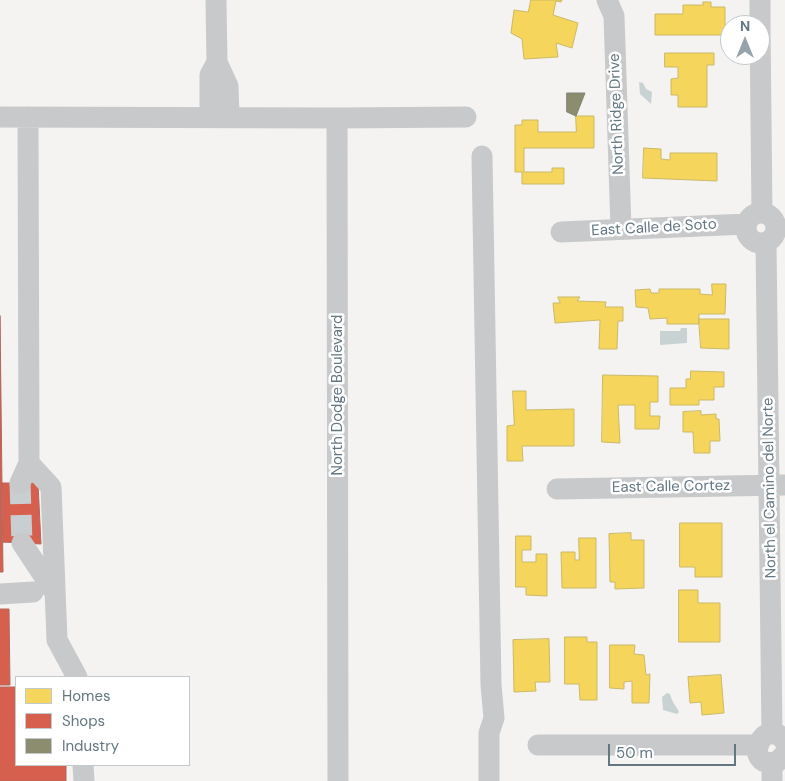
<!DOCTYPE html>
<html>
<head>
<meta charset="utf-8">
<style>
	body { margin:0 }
	#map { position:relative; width:785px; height:781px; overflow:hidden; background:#f4f3f2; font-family:"DM Sans",sans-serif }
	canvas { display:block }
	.legend { position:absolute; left:15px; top:676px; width:175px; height:90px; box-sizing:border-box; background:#fff; border:1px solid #c1c9cd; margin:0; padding:6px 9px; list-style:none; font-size:15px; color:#647781 }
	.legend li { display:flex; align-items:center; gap:10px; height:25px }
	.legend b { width:25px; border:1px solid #c1c9cd }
	.north { position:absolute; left:720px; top:15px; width:50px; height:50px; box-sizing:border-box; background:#fff; border:1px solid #c1c9cd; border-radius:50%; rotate:0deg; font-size:14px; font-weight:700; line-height:20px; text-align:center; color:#647781 }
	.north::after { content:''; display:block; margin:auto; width:18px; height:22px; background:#96a2a9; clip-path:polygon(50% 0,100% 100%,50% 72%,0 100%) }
	.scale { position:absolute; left:608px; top:744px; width:128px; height:22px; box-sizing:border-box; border:2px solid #647781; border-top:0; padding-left:6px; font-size:15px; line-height:18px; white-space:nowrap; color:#647781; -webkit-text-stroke:4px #fff; paint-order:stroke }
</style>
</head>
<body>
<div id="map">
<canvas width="785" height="781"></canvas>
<ul class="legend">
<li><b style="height:14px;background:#f6d55c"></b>Homes</li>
<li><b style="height:14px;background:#d6604d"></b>Shops</li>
<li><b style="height:14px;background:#8c8c6e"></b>Industry</li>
</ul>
<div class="north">N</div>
<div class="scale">50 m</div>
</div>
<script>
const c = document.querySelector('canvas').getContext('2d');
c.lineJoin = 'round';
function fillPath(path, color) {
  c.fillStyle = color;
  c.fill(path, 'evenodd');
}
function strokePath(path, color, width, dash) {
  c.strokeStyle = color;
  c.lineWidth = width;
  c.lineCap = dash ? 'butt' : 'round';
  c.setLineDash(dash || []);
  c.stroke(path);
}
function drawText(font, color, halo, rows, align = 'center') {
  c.font = font + ' "DM Sans",sans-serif';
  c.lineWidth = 5;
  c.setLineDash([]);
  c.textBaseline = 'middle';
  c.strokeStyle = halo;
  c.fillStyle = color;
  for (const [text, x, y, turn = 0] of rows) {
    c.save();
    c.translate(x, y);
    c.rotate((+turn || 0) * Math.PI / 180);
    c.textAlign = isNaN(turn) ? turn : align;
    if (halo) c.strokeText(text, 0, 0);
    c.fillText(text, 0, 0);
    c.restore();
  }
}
const water = new Path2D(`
	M639,82l4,1 3,6 6,3 -1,12 -11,-10z
	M681,328h6v15l-27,2v-14h20z
	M667,693l3,1c2,8 6,12 9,18l-2,2 -14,-4 -1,-13z`);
const homes = new Path2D(`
	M531,0h31l-1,2 -5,-1 -3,14 25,8 -6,25 -16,-5 2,14 -34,2 -2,-20 -11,-6 3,-23 14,2z
	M703,2h8v5h14v28h-70v-21h28v-9h20z
	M665,53h49v12h-7v42h-29v-12h-7v-16l7,-1v-11h-13z
	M576,116h18v32h-70v24h28v-4h12v16h-42v-12h-7v-47h7v-5h16v12h38z
	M644,148l17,1v10l9,1v-7h47v28l-74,-3z
	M712,284h14l-1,30h-26v10h-32v-6l-17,1 -2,-11 -12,-1 -1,-17 15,-1 1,4h8v-4h41v5l12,1z
	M558,297h22l-3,4 29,1 -1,5h18v14h-5l-1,28h-18l1,-29 -45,3 -2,-20h7z
	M699,319h30v30l-28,-1z
	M691,371l33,1v15h-10v13h-15v5h-29v-17h16v-9h4z
	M603,375l55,1v26h-8v14h10l-1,13h-24v-24h-17l2,38 -18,-1z
	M513,391h13v19l48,-1v37h-52l1,15h-16v-35l7,-1z
	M701,411v4l15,-1v5h3l1,22h-10v12h-16l-1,-21h-10v-20z
	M680,523h42v54h-27v-10h-15z
	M631,533v7h13v48l-29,1v-7h-5l-1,-48z
	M516,536h15v14h-9v12h14v-8h11v42l-21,-1v-8h-10z
	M579,538h17v50h-34l-1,-36h14v8h4z
	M679,590h19v13h22v39h-41z
	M565,637h22v5h10v58h-17l-1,-16h-14z
	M549,639l1,43h-15l1,9 -22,1 -1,-52z
	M610,645h25l-1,9 10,1 2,20 4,-1 -1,29h-17v-22l-8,1v7l-14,-1z
	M721,675l3,38 -22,2 -1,-13 -11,1 -2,-26z`);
const shops = new Path2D(`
	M0,316l3,256h-3z
	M2,483h36l3,61 -39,-2z
	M0,609h9l1,76h-10z
	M0,687h16v78h50v16h-66z`);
const industry = new Path2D(`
	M567,93h18l-9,23 -9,-4z`);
const minorTunnel = new Path2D(`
	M20,483l2,60`);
const minor = new Path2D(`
	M216,0l1,62 11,24 1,31
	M607,0l7,16 7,213
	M760,0v25
	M760,25l2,188
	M0,117l337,1 1,663
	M28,117l1,346 22,24 6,153 20,37
	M210,117v-42l7,-13
	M337,118l129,-1
	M482,156l9,529 3,33 -5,15v48
	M746 228a15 15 0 1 1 30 0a15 15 0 1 1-30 0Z
	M561,232l186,-8
	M766,242l6,492
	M20,483l9,-20
	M557,489l228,-4
	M22,543l33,50
	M0,594l33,-2
	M785,742c-20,-31 -46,27 -8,20l8,-8
	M538,745h220
	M83,765l1,16
	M772,781v-18`);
const streetNames = [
	["North Ridge Drive",617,114,-92],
	["East Calle de Soto",654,228,-3],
	["North Dodge Boulevard",338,395,-90],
	["East Calle Cortez",671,487,-1],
	["North el Camino del Norte",770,488,-91]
];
fillPath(water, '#c8d2d3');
fillPath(homes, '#f6d55c');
strokePath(homes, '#cab967', 1);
fillPath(shops, '#d6604d');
strokePath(shops, '#b4675d', 1);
fillPath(industry, '#8c8c6e');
strokePath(industry, '#808674', 1);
strokePath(minorTunnel, '#c9ced0', 21, [21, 11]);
strokePath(minor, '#c8c9ca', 21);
drawText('15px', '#647781', '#fff', streetNames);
</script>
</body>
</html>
